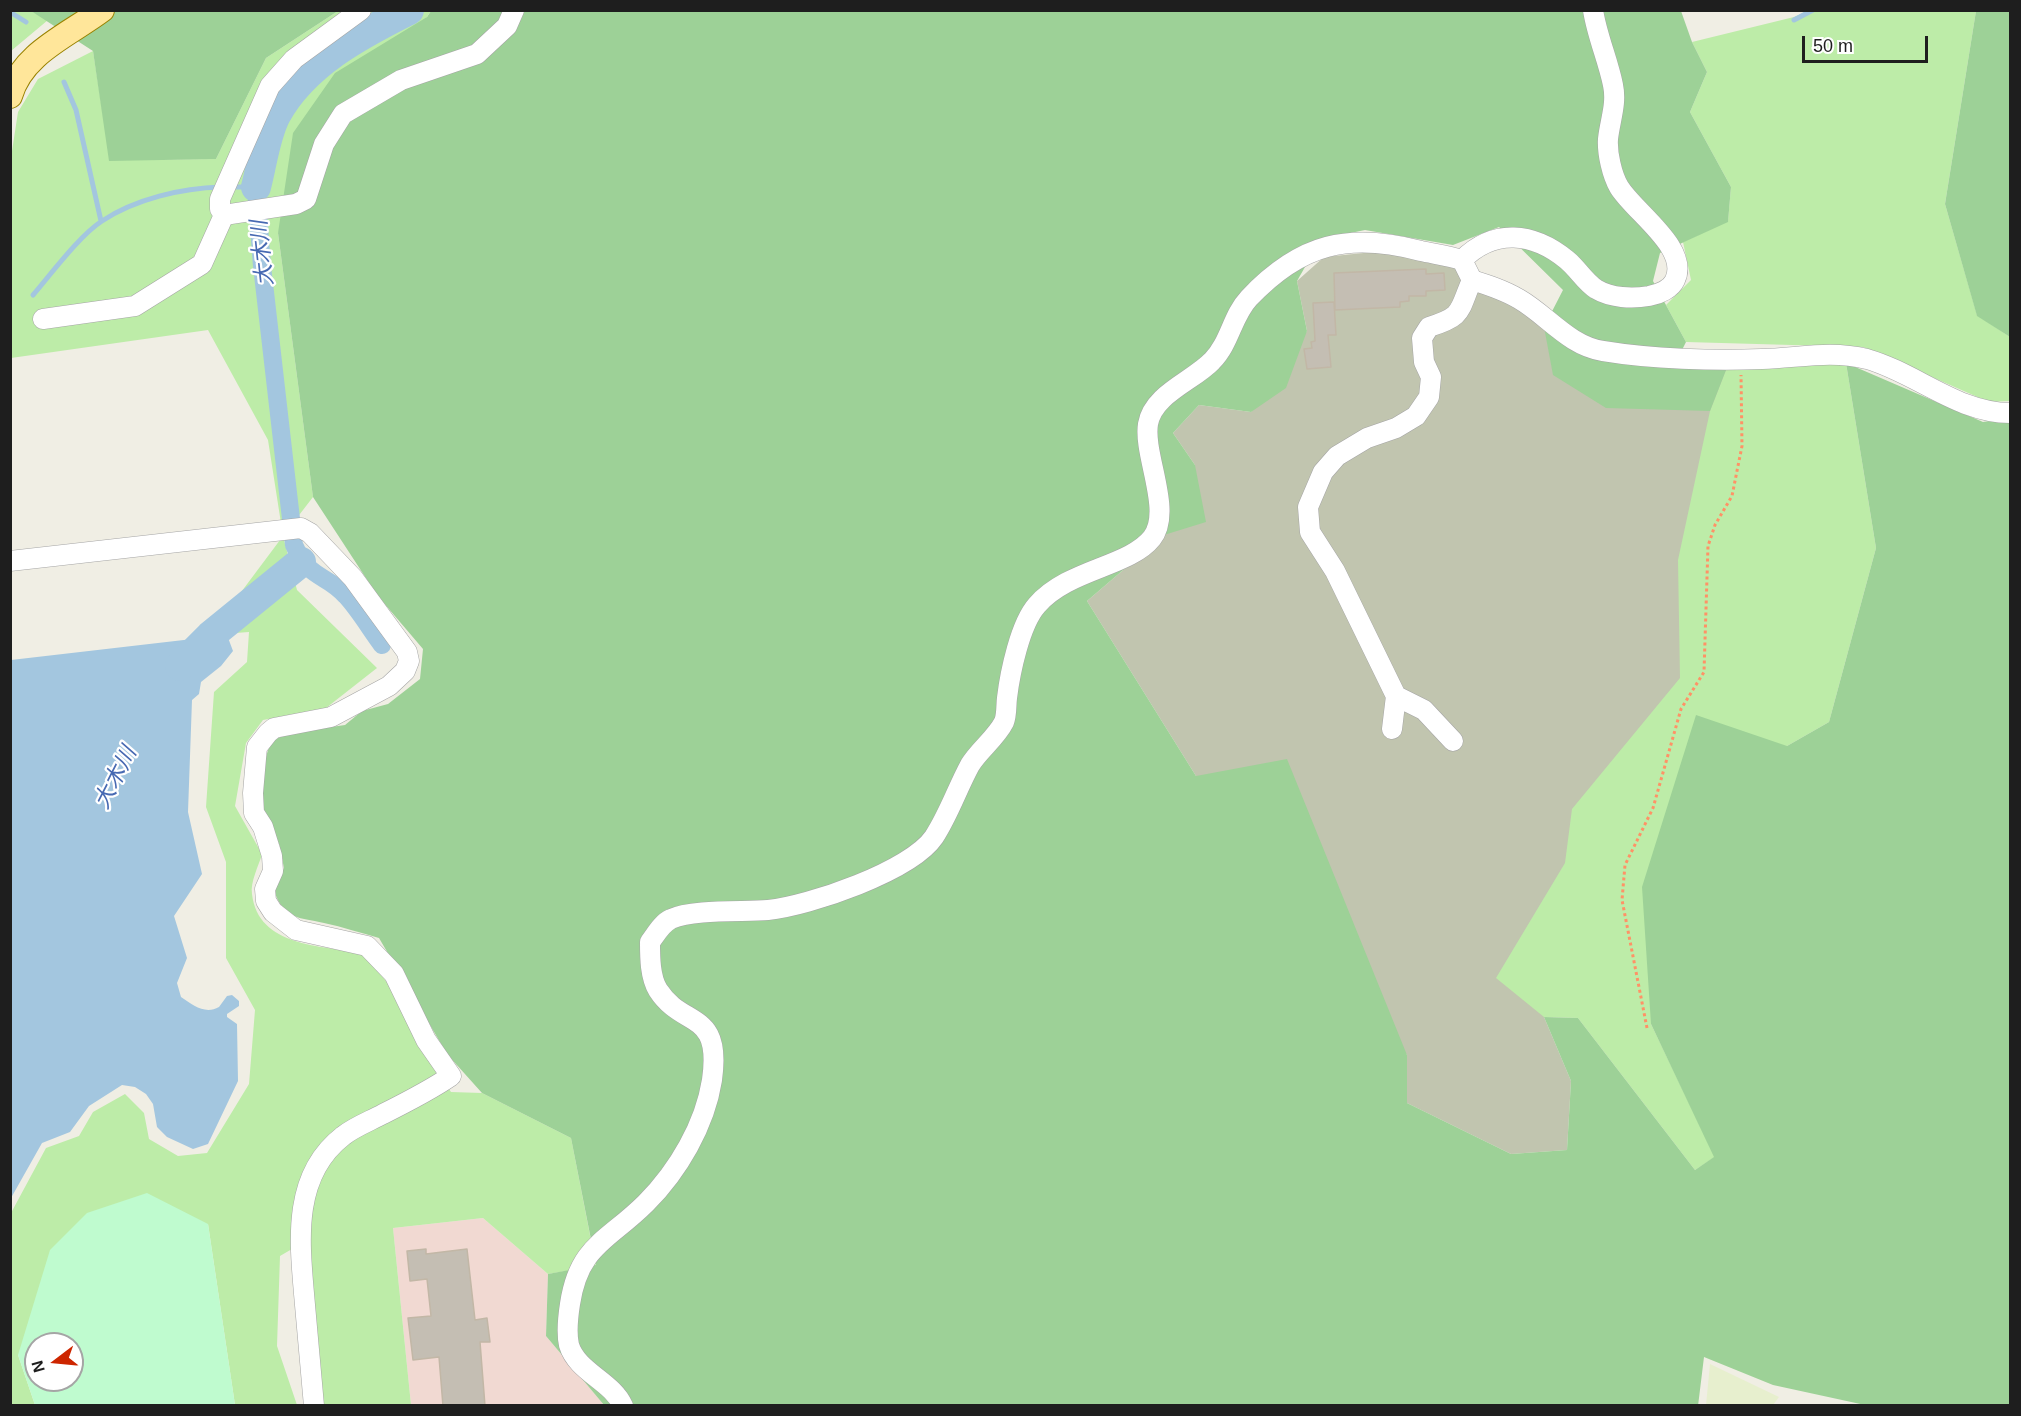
<!DOCTYPE html>
<html>
<head>
<meta charset="utf-8">
<style>
	body { margin:0 }
	#map { position:relative; width:2021px; height:1416px; overflow:hidden; background:#f0eee4; font-family:Helvetica,sans-serif }
	canvas { display:block }
	.frame { position:absolute; inset:0; border:12px solid #1e1e1e; pointer-events:none }
	.north { position:absolute; left:24px; top:1332px; width:60px; height:60px; box-sizing:border-box; background:#fff; border:2px solid #a5a5a5; border-radius:50%; rotate:254deg; font-size:16px; font-weight:700; line-height:24px; text-align:center; color:#1e1e1e }
	.north::after { content:''; display:block; margin:auto; width:21px; height:27px; background:#cd2600; clip-path:polygon(50% 0,100% 100%,50% 72%,0 100%) }
	.scale { position:absolute; left:1802px; top:36px; width:126px; height:27px; box-sizing:border-box; border:3px solid #1e1e1e; border-top:0; padding-left:8px; font-size:18px; line-height:21px; white-space:nowrap; color:#1e1e1e; -webkit-text-stroke:4px #fff; paint-order:stroke }
</style>
</head>
<body>
<div id="map">
<canvas width="2021" height="1416"></canvas>
<div class="frame"></div>
<div class="north">N</div>
<div class="scale">50 m</div>
</div>
<script>
const c = document.querySelector('canvas').getContext('2d');
c.lineJoin = 'round';
function fillPath(path, color) {
  c.fillStyle = color;
  c.fill(path, 'evenodd');
}
function strokePath(path, color, width, dash) {
  c.strokeStyle = color;
  c.lineWidth = width;
  c.lineCap = dash ? 'butt' : 'round';
  c.setLineDash(dash || []);
  c.stroke(path);
}
function drawText(font, color, halo, rows, align = 'center') {
  c.font = font + ' Helvetica,"Noto Sans JP",sans-serif';
  c.lineWidth = 4.5;
  c.setLineDash([]);
  c.textBaseline = 'middle';
  c.strokeStyle = halo;
  c.fillStyle = color;
  for (const [text, x, y, turn = 0] of rows) {
    c.save();
    c.translate(x, y);
    c.rotate((+turn || 0) * Math.PI / 180);
    c.textAlign = isNaN(turn) ? turn : align;
    if (halo) c.strokeText(text, 0, 0);
    c.fillText(text, 0, 0);
    c.restore();
  }
}
const commercial = new Path2D(`
	M483,1218l65,56 -2,62 58,69h-193l-18,-177z`);
const construction = new Path2D(`
	M1393,250l64,15 7,17 212,80 50,8 79,-9 41,2 -302,654 27,64 -4,69 -56,4 -104,-51v-48l-211,-279 -109,-175 77,-66 31,-70 -22,-32 26,-28 52,7 56,-81 -10,-50 27,-24z`);
const farmland = new Path2D(`
	M1710,1364l69,33 -6,8h-67z`);
const grass = new Path2D(`
	M11,11h20l17,9 -37,31z
	M338,11h93l-153,222 35,264 -30,39 14,54 80,78 -51,40 -63,12 -17,23 -11,63 27,48c-3,11 -12,28 -10,40 6,53 70,52 111,59l27,33 35,67 26,39 31,1 89,45 25,128 -48,8 -65,-56 -90,10 18,177h-88l-14,-166 -29,17 -3,90 20,59h-62l-27,-181 -190,131 17,50 -24,1v-193l35,-65 33,-12 14,-24 32,-18 19,19 5,26 29,17 29,-3 42,-69 6,-74 -29,-52v-96l-20,-55 8,-115 33,-30 2,-30 -40,3 74,-99 -15,-96 -60,-110 -197,28 -1,-194 8,-52 20,-33 55,-28 17,109 106,-1 50,-101z
	M1808,11h168l-31,193 32,111 33,22v64l-21,1 -126,-55 -177,-5 -20,-37 25,-25 -8,-38 45,-21 3,-34 -41,-75 17,-40 -15,-30 102,-25z
	M1805,361l41,2 30,185 -47,174 -42,24 -136,278 64,133 -20,13 -117,-152 -34,-1 -48,-39 69,-115 7,-54 108,-131 -2,-118 32,-149 16,-41z`);
const forest = new Path2D(`
	M31,11h307l-72,47 -50,101 -107,2 -16,-110z
	M431,11h1250l11,31 15,30 -17,40 41,75 -3,35 -68,31 -7,28 33,61 -10,20 50,8 -16,41 -104,-3 -53,-33 -9,-48 19,-37 -64,-63 -46,18 -88,-15 -44,9 -24,42 10,50 -21,57 -35,24 -52,-7 -26,28 22,32 11,57 -42,13 -77,66 109,175 91,-17 120,296v48l104,51 56,-4 4,-69 -27,-64 34,1 117,152 19,-13 -63,-133 -9,-137 54,-172 91,31 42,-24 47,-174 -30,-185 137,59 27,-4v987h-145l-92,-20 -69,-28 -6,49 -1094,-1 -58,-69 2,-62 48,-9 -25,-127 -89,-45 -35,-39 -68,-116c-18,-5 -36,-11 -55,-15 -26,-6 -39,-3 -50,-32l10,-23 -5,-24 -16,-35 -1,-40 9,-28 19,-8 55,-8 17,-14 26,-7 32,-25 3,-30 -46,-54 -64,-98 -35,-264 15,-100 42,-60 92,-56z
	M1976,11h34v326l-33,-21 -32,-112z`);
const park = new Path2D(`
	M147,1193l61,31 27,181h-200l-17,-50 32,-105 37,-37zM36,1344h36v36h-36z`);
const water = new Path2D(`
	M227,635l6,16 -12,15 -20,16 -2,12 -7,6 -4,112 14,62 -28,42 13,42 -10,25 4,14c12,8 24,18 38,10l8,-11 5,-1 7,6v5l-12,8v3l10,7 1,57 -30,63 -15,5 -26,-12 -10,-10 -4,-23 -7,-10 -11,-7 -13,-2 -33,21 -19,26 -28,11 -31,55v-538z`);
const stream = new Path2D(`
	M10,12l16,10
	M1794,20l19,-10
	M64,82l12,28 25,111
	M230,187h26
	M33,295c18,-21 47,-60 69,-74 33,-22 80,-33 119,-34`);
const canal = new Path2D(`
	M256,187l6,79 32,279c16,36 32,28 52,51 13,14 24,33 36,49`);
const river = new Path2D(`
	M256,187c6,-22 9,-51 20,-72 28,-51 83,-80 133,-105
	M180,666l30,-30 91,-74`);
const building = new Path2D(`
	M1426,269v5l18,-1 1,17 -19,1v5h-17v5l-9,1v5l-65,3 -1,-37z
	M1334,302l2,33h-8l3,32 -24,2 -3,-20 8,-1 -1,-6 4,-1 -2,-38z
	M426,1249v5l41,-5 8,71 12,-2 3,24h-10l5,64h-42l-4,-49 -26,3 -5,-42 23,-2 -4,-37 -17,2 -3,-30z`);
const path = new Path2D(`
	M1647,1028l-25,-128 3,-35 28,-57 28,-99 23,-37 4,-126 7,-21 17,-29 10,-50 -1,-71`);
const minor = new Path2D(`
	M361,10l-67,49 -24,27 -50,113v10l4,6 72,-11 10,-5 18,-55 19,-30 58,-34 76,-26 30,-28 7,-16
	M1462,260c32,-32 71,-28 105,0 10,8 18,22 29,29 15,9 36,10 53,7 10,-2 22,-7 26,-16 15,-32 -41,-68 -56,-93 -7,-12 -12,-34 -11,-48 2,-19 9,-35 5,-54 -5,-25 -16,-49 -20,-75
	M43,319l92,-13 67,-42 22,-49
	M10,561l291,-33 9,5 43,45 54,74 2,9 -4,10 -16,15 -58,31 -57,11 -6,5 -11,14 -4,46 1,20 9,14 9,29 1,15 -8,18 1,12 7,11 23,18 71,16 27,28 32,66 25,36c-22,15 -44,26 -68,38 -13,7 -29,13 -40,22 -53,41 -43,110 -38,169 3,34 6,67 9,101
	M1392,729l4,-33
	M1453,741l-29,-31 -28,-14 -61,-125 -25,-39 -2,-25 15,-35 14,-16 30,-18 29,-10 20,-12 13,-19 2,-20 -7,-15 -2,-24 7,-11c35,-11 29,-15 43,-47
	M623,1406c-11,-25 -46,-34 -54,-61 -3,-13 -1,-28 1,-41 9,-59 38,-63 76,-101 32,-32 59,-78 66,-123 10,-71 -29,-51 -54,-90 -8,-13 -8,-33 -8,-48 6,-8 12,-19 21,-23 21,-10 72,-7 97,-9 41,-4 143,-39 166,-73 15,-23 23,-48 36,-72 9,-15 26,-27 34,-43 3,-7 2,-17 3,-24 3,-25 13,-74 30,-93 31,-36 92,-38 115,-67 21,-27 -9,-83 -4,-114 5,-30 45,-43 64,-63 18,-18 20,-45 37,-63 52,-55 100,-66 172,-47 14,3 28,5 41,9l10,20c16,5 32,10 47,19 28,16 50,47 84,52 48,8 111,10 159,8 37,-1 68,-9 105,0 49,14 91,54 143,54`);
const major = new Path2D(`
	M10,96c12,-43 59,-61 92,-86`);
const waterNames = [
	["大木川",263,253,-96],
	["大木川",116,778,-63]
];
fillPath(commercial, '#f1d9d2');
fillPath(construction, '#c1c5af');
fillPath(farmland, '#e7efce');
fillPath(grass, '#bdeca8');
fillPath(forest, '#9dd197');
fillPath(park, '#bffbcf');
fillPath(water, '#a3c6df');
strokePath(stream, '#a3c6df', 5);
strokePath(canal, '#a3c6df', 18);
strokePath(river, '#a3c6df', 30);
fillPath(building, '#c4beb3');
strokePath(building, '#c2b7a6', 1.5);
strokePath(minor, '#a5a5a5', 21);
strokePath(major, '#998200', 26);
strokePath(path, '#ff9266', 3, [3, 3]);
strokePath(minor, '#fff', 20);
strokePath(major, '#ffe69a', 24);
drawText('italic 22px', '#4769b2', '#fff', waterNames);
</script>
</body>
</html>
